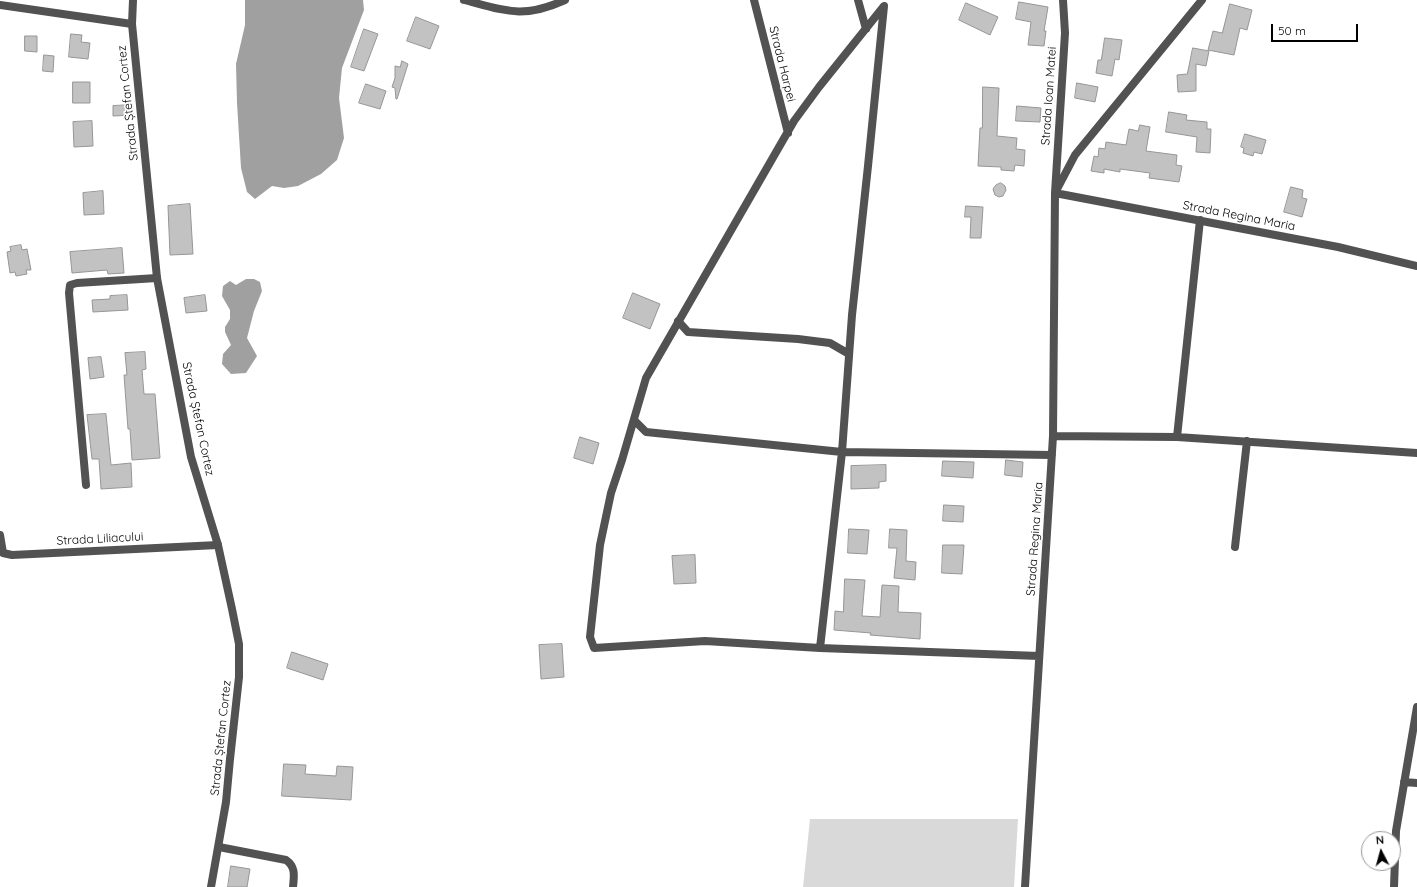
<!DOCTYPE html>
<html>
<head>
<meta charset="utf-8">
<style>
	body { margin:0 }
	#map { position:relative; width:1417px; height:887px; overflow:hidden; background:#fff; font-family:Quicksand,sans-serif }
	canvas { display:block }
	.north { position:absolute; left:1361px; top:831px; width:40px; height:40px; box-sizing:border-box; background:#fff; border:1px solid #999; border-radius:50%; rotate:354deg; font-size:11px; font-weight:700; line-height:16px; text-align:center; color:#000 }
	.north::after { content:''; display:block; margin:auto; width:14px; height:18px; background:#000; clip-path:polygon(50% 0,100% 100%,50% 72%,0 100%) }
	.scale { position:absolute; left:1271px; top:24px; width:87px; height:18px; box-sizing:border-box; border:2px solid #000; border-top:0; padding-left:5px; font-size:12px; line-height:14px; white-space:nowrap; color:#000; -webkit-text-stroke:3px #fff; paint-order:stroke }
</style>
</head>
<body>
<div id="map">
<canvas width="1417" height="887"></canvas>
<div class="north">N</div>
<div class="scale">50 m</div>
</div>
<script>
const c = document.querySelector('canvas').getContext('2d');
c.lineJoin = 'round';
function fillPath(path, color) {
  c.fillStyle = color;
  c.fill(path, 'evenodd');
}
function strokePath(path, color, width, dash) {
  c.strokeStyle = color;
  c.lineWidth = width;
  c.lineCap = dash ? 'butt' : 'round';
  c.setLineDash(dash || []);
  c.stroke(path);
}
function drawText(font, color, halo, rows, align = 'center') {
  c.font = font + ' Quicksand,sans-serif';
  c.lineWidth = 3;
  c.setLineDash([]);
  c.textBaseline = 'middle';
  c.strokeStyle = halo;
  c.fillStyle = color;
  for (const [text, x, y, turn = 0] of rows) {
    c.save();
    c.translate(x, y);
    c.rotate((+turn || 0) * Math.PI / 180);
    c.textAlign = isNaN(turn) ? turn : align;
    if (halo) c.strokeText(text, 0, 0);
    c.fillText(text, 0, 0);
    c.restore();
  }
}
const green = new Path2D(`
	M810,819h208l-4,68h-211z`);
const water = new Path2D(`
	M245,0h118l1,10 -22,58 -3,30 5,40 -7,22 -16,14 -23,12 -14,2 -12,-2 -17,13 -8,-7 -6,-24 -4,-65 -1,-39 9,-39z
	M246,279h8l6,3 2,9 -8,20 -7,27 10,18 -11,17 -15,1 -9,-10 1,-10 8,-9 -6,-13v-5l5,-8v-9l-8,-14 1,-10 7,-5 6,4z`);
const building = new Path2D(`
	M1019,2l29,5 -4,24h2l-2,15 -16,-1 3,-23 -15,-3z
	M966,3l32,14 -8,18 -31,-15z
	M1230,4l22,6 -5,20 -7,-2 -6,27 -26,-5 5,-19 9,2z
	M416,17l23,9 -9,23 -23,-8z
	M364,29l14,5 -14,37 -13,-4z
	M71,34l11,1 -1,7 9,1 -2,16 -19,-2z
	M25,36h12v16l-12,-1z
	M1105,38l17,2 -3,20 -4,-1 -3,17 -16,-3 2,-13h3z
	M1193,48l16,3 -3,15 -10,-2v27l-18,1 -1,-17 10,-1z
	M44,55l10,1 -1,16 -10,-1z
	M402,61l6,3 -11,35h-1l-1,-11 -3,-1 3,-9v-12l5,1z
	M73,82h17v21h-17z
	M1077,83l21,4 -3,15 -20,-4z
	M366,84l20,7 -6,18 -21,-6z
	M983,87l16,1 -2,48 20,2 -1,11 9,1 -1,16 -9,-1 -1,6 -13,-1v-3l-23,-1 2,-38h2z
	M132,105l1,10 -20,1v-10z
	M1017,106l24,2 -1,14 -24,-1z
	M1169,112l18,3 -1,5 21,2v7h4l-1,24 -14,-1 1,-15 -31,-5z
	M92,121l1,25 -19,1 -1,-25z
	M1140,125l10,2 -4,24 31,4 -1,10 6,1 -3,16 -30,-4 1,-5 -30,-4v3l-16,-3v4l-13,-2 3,-15 4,1 1,-9 6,1 1,-7 20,3 3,-16 9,2z
	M1245,134l21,6 -4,14 -8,-2 -1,4 -10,-3 1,-5 -3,-1z
	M1001,183l4,3 1,4 -3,6 -4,1 -4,-2 -2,-6 3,-4z
	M1291,187l12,3 -1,8 5,1 -5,18 -18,-5z
	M103,191l1,23 -20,1 -1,-22z
	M190,204l3,50 -23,1 -2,-49z
	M966,206l17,1 -2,31h-11l1,-21h-6z
	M21,245l1,5 5,-1 4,21h-5l1,4 -11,2 -1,-4 -5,1 -3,-21 4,-1 -1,-4z
	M122,248l2,25 -16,1 -1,-4 -35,3 -2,-21z
	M633,293l27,11 -10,25 -27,-11z
	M127,295l1,15 -35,2 -1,-12 18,-1v-3z
	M205,295l2,16 -21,2 -2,-15z
	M145,352l1,17 -4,1 2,24h11l5,64 -28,2 -2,-31h-2l-4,-54h3l-2,-22z
	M101,357l3,20 -14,2 -2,-21z
	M106,414l5,51 20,-2 1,24 -31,2 -2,-30h-7l-5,-44z
	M580,437l19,6 -6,21 -19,-6z
	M1006,460l17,2 -1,15 -17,-2z
	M943,461l31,1 -1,16 -31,-2z
	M886,465v16l-7,1v6l-28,1v-23z
	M944,505l20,1 -1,16 -20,-1z
	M849,529l20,1 -2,24 -19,-1z
	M890,529l17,1 -1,31 10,1 -1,18 -21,-2 3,-30h-8z
	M943,545h21l-2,29 -20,-1z
	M695,555l1,28 -22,1 -2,-28z
	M845,579l20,1 -3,36 18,1 2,-32 17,1 -1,26 23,1 -1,26 -50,-4 1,-2 -37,-3 1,-19 8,1z
	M562,644l2,33 -23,2 -2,-34z
	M292,652l36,12 -5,16 -36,-12z
	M284,764l22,1 -1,9 31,2 1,-10 16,1 -2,33 -69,-4z
	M231,866l19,3 -3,18h-19z`);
const minor = new Path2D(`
	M464,0c42,11 59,19 101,0
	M754,0l34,133
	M858,0l8,29
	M1063,0l2,33 -10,160 283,54 79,19
	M0,5l132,19
	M678,321l10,11 110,7 32,4 19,11
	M634,420l12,12 196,20 210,3
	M1053,436l124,1 23,-217
	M1177,437l240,16
	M86,485l-17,-192 1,-8 7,-2 80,-5
	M0,535l3,18 9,2 206,-10
	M1235,547l12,-106
	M820,648l22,-196 10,-137 16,-149 16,-160 -65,81 -25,34 -148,257 -24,82 -11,33 -11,52 -10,92 4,11 111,-7 115,7 219,8
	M1404,782l13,1
	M219,847l67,13c10,7 8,16 7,27
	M1025,887l28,-451 2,-243 20,-38 127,-155
	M1394,887l2,-56 21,-124`);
const tertiary = new Path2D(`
	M133,0l-1,24 25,254 34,179 27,88 14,64 7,35v33l-9,82 -4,43 -15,85`);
const streetNames = [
	["Strada Harpei",782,64,76],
	["Strada Ioan Matei",1049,96,-86],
	["Strada Ștefan Cortez",128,103,-96],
	["Strada Regina Maria",1239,216,11],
	["Strada Ștefan Cortez",198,419,78],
	["Strada Liliacului",100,539,-3],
	["Strada Regina Maria",1035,539,-86],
	["Strada Ștefan Cortez",221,738,-84]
];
fillPath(green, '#d9d9d9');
fillPath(water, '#a0a0a0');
fillPath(building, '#c2c2c2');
strokePath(building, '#969696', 1);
strokePath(minor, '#525252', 8);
strokePath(tertiary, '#525252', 8);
drawText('12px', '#000', '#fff', streetNames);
</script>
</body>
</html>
